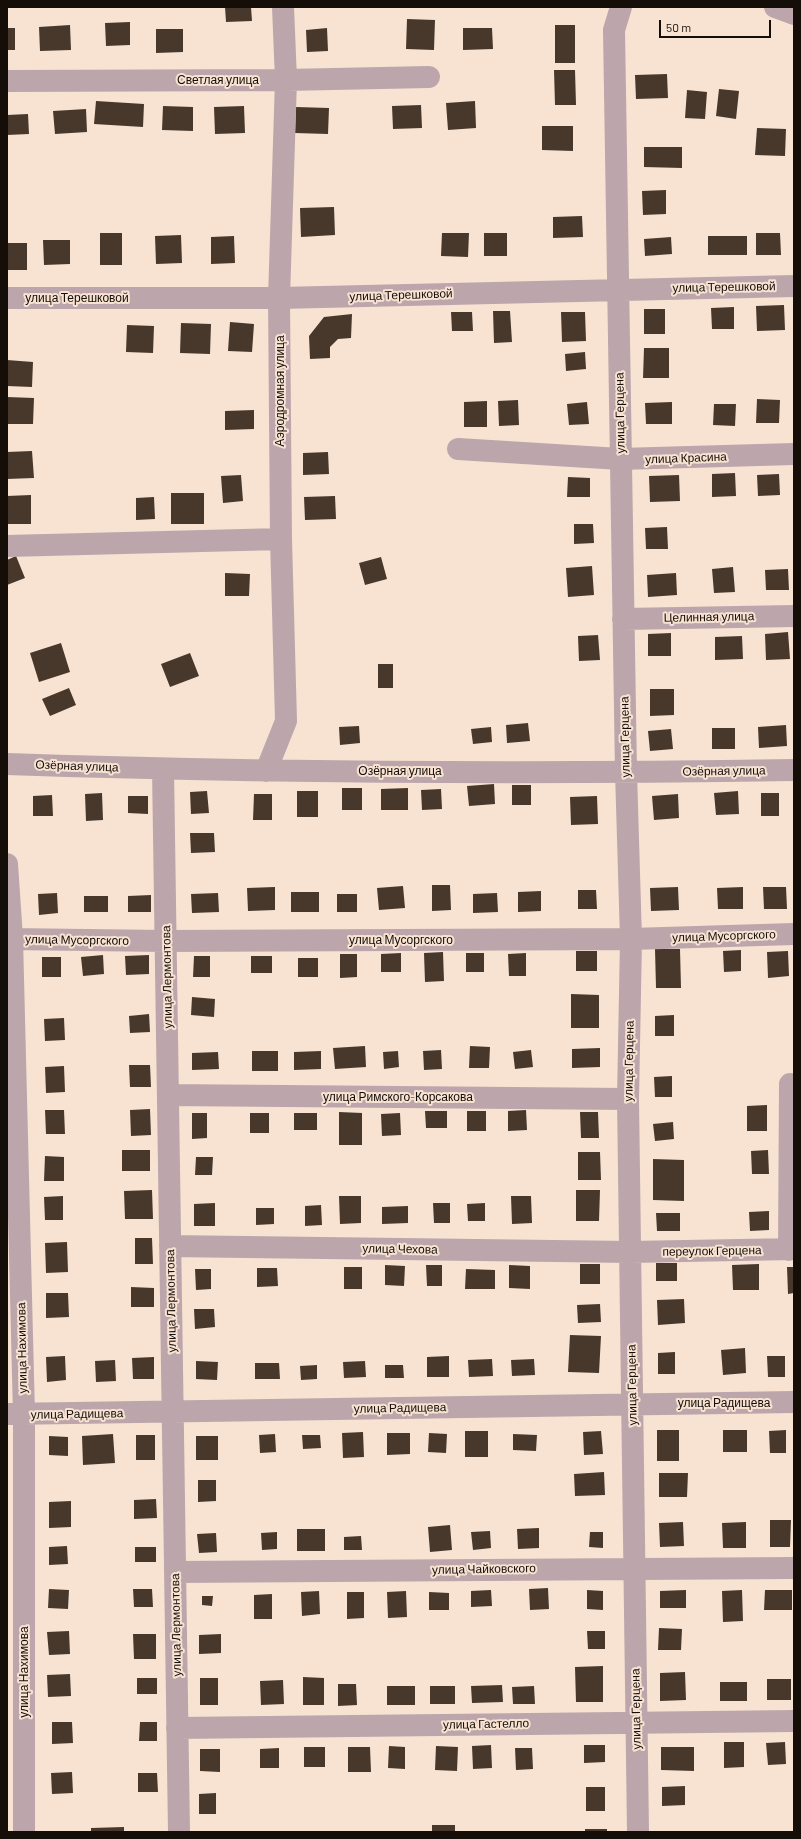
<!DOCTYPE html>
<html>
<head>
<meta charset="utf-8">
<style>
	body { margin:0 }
	#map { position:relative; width:801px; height:1839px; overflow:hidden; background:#f8e3d3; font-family:Barlow,sans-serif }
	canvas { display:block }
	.frame { position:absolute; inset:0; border:8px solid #140d08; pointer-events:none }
	.scale { position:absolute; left:659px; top:20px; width:112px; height:18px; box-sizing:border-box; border:2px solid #140d08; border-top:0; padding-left:5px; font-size:12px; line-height:14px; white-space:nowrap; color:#140d08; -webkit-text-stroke:3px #f8e3d3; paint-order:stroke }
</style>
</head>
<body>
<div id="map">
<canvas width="801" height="1839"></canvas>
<div class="frame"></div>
<div class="scale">50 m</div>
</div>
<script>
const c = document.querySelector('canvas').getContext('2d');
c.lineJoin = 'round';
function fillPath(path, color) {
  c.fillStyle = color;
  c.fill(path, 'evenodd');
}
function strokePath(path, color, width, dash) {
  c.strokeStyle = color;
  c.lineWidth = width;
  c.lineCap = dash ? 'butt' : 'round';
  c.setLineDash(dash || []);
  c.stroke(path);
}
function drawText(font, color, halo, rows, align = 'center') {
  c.font = font + ' Barlow,sans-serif';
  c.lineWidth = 4;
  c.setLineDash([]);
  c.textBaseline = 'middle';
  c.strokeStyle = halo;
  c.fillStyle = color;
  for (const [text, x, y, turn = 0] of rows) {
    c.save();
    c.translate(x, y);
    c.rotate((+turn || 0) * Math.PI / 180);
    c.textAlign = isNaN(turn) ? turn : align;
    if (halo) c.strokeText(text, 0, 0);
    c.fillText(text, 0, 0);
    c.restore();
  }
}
const building = new Path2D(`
	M225,7h26l1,14 -26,1z
	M407,19l28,1 -1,30 -28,-1z
	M130,22v23l-24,1 -1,-23z
	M70,25l1,25 -31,1 -1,-24z
	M555,25h20v38h-20z
	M7,28h8v22h-8z
	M327,28l1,23 -21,1 -1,-22z
	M463,28h29l1,21 -30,1z
	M156,29h27v23l-27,1z
	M554,70h21l1,35h-21z
	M667,74l1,24 -32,1 -1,-24z
	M719,89l20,2 -3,28 -20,-3z
	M687,90l20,2 -2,27 -20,-1z
	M96,101l48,3 -1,23 -49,-3z
	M475,101l1,27 -28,2 -2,-27z
	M421,105l1,23 -29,1 -1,-23z
	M163,106l30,1v24l-31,-1z
	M244,106l1,27 -30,1 -1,-27z
	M296,107l33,1 -1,26 -33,-1z
	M86,109l1,23 -32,2 -2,-23z
	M28,114l1,20 -22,1v-20z
	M542,126h31v25l-31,-1z
	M757,128l29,1 -1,27 -30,-1z
	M644,147h38v21l-38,-1z
	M666,190v24l-23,1 -1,-24z
	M334,207l1,28 -34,2 -1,-29z
	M582,216l1,21 -30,1v-21z
	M100,233h22v32h-22z
	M442,233h27l-1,24 -27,-1z
	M484,233h23v23h-23z
	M756,233h24l1,22h-25z
	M181,235l1,28 -26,1 -1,-28z
	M234,236l1,27 -24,1v-27z
	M708,236h39v19h-39z
	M671,237l1,17 -27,2 -1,-17z
	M43,240h27v24l-26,1z
	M7,243h20v27h-20z
	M784,305l1,25 -28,1 -1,-25z
	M734,307v22h-22l-1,-21z
	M644,309h21v25h-21z
	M493,311h17l2,31 -18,1z
	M451,312h21l1,19h-21z
	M561,312h24l1,29 -24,1z
	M352,314l-1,24 -13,1 -8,8v11l-20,1 -1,-23 15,-19z
	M230,322l24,2 -2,28 -24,-1z
	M181,323l30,1 -1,30 -30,-1z
	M127,325l27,1 -1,27 -27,-1z
	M644,348h25v30h-26z
	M585,352l1,17 -20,2 -1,-17z
	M7,360l26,2 -1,25 -25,-1z
	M7,397l27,1 -1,26h-26z
	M757,399l23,1 -1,23h-23z
	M518,400l1,25 -20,1 -1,-25z
	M487,401v26h-23v-25z
	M587,402l2,22 -20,1 -2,-21z
	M672,402v22h-26l-1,-21z
	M714,404h22l-1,22 -22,-1z
	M254,410v19l-29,1v-19z
	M32,451l2,27 -27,1v-27z
	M328,452l1,22 -26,1v-22z
	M735,473l1,23 -24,1v-23z
	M779,474l1,21 -22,1 -1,-21z
	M241,475l2,26 -20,2 -2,-27z
	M679,475l1,26 -30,1 -1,-26z
	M568,477l22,1v19h-23z
	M171,493h33v31h-33z
	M31,495v29h-24v-28z
	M335,496l1,23 -31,1 -1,-23z
	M154,497l1,22 -19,1v-22z
	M574,524h19l1,19 -20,1z
	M667,527l1,22h-22l-1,-21z
	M16,556l9,22 -18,7v-25z
	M381,557l6,22 -22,6 -6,-22z
	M592,566l2,29 -26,2 -2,-29z
	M733,567l2,25 -21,1 -2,-24z
	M788,569l1,21h-23l-1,-20z
	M225,573l25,1 -1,22h-24z
	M676,573l1,22 -29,2 -1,-22z
	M788,632l2,27 -24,1 -1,-26z
	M671,633v23h-23v-22z
	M598,635l2,25 -21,1 -1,-25z
	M742,636l1,23 -28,1v-23z
	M61,643l9,29 -31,10 -9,-29z
	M190,653l9,23 -29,11 -9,-23z
	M378,664h15v24h-15z
	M69,688l7,17 -26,11 -8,-17z
	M650,689h24v26l-24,1z
	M528,723l2,18 -23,2 -1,-18z
	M786,725l1,21 -28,2 -1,-21z
	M359,726l1,17 -20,2 -1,-18z
	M491,727l1,15 -19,2 -2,-15z
	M712,728h23v21h-23z
	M671,729l2,20 -23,2 -2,-20z
	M494,784l1,20 -26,2 -2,-20z
	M512,785h19v20h-19z
	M342,788h20v22h-20z
	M408,788v22h-27v-21z
	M441,789l1,20 -20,1 -1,-20z
	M207,791l2,22 -18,1 -1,-22z
	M297,791h21v26h-21z
	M738,791l1,23 -23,1 -2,-22z
	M102,793l1,27 -17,1 -1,-27z
	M761,793h18v23h-18z
	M254,794h18v26h-19z
	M678,794l1,24 -25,2 -2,-24z
	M52,795l1,21h-20v-20z
	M128,796h20v18l-20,-1z
	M597,796l1,28 -27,1 -1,-28z
	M190,833h24l1,19 -24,1z
	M432,885h18l1,25 -19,1z
	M403,886l2,22 -26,2 -2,-22z
	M275,887v23l-27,1 -1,-23z
	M678,887l1,23 -28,1 -1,-23z
	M743,887v22h-25l-1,-21z
	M763,887h23l1,22h-23z
	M578,890h18l1,19h-19z
	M541,891v20l-23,1v-20z
	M291,892h28v20h-28z
	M57,893l1,20 -19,2 -1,-21z
	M218,893l1,19 -27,1 -1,-19z
	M497,893l1,19 -25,1v-19z
	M337,894h20v18h-20z
	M151,895v17h-23v-16z
	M84,896h24v16h-24z
	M655,949h25l1,39h-25z
	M741,950v21l-17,1 -1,-21z
	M576,951h21v20h-21z
	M788,951l1,25 -21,2 -1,-26z
	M443,952l1,29 -19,1 -1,-29z
	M401,953v19h-20v-18z
	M466,953h18v19h-18z
	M526,953v23h-17l-1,-22z
	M340,954h17v23l-17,1z
	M103,955l1,19 -21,2 -2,-19z
	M149,955v19l-23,1 -1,-19z
	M194,956h16v21h-17z
	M251,956h21v17h-21z
	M42,957h19v20h-19z
	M298,958h20v19h-20z
	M571,994l28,1v33h-28z
	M192,997l23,2 -1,18 -23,-2z
	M149,1014l1,18 -20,1 -1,-17z
	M674,1015v21h-19v-20z
	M64,1018l1,22 -20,1 -1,-22z
	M365,1046l1,21 -31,2 -2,-21z
	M470,1046l20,1 -1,21h-20z
	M600,1048v19l-28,1v-19z
	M441,1050l1,19 -18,1 -1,-19z
	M531,1050l2,17 -18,2 -2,-17z
	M252,1051h26v20h-26z
	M321,1051v18l-27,1v-18z
	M398,1051l1,16 -15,2 -1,-17z
	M218,1052l1,17 -27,1v-17z
	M129,1065h21l1,22h-21z
	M64,1066l1,26 -19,1 -1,-26z
	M672,1076v21h-17l-1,-20z
	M767,1105v26h-20v-25z
	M150,1109l1,26 -20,1 -1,-26z
	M45,1110h19l1,24h-19z
	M526,1110l1,20 -19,1v-20z
	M425,1111h22v17h-21z
	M467,1111h19v20h-19z
	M339,1112l23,1v32h-23z
	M580,1112h18l1,26h-18z
	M192,1113h15v25l-15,1z
	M250,1113h19v20h-19z
	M294,1113h23v17h-23z
	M400,1113l1,22 -19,1 -1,-22z
	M673,1122l1,17 -19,2 -2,-17z
	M122,1150h28v21h-28z
	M768,1150l1,24h-17l-1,-23z
	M578,1152h22l1,28h-23z
	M45,1156l19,1v24h-20z
	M196,1157h17l-1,18h-17z
	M653,1159l31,1v41l-31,-1z
	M152,1190l1,29h-28l-1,-28z
	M576,1190h24l-1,31h-23z
	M63,1196v24h-18l-1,-23z
	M339,1196h22v27l-21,1z
	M511,1196h20l1,27 -20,1z
	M215,1203v23h-21v-22z
	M433,1203h17v20h-16z
	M485,1203v18h-17l-1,-17z
	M321,1205l1,20 -17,1v-20z
	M408,1206v17l-26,1v-17z
	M256,1208h18v16l-18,1z
	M769,1211v19l-19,1 -1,-19z
	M656,1213h24v18h-23z
	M135,1238h17l1,26h-18z
	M67,1242l1,30 -22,1 -1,-30z
	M656,1263h21v18h-21z
	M580,1264h20v20h-20z
	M759,1264v26h-26l-1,-25z
	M385,1265l20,1 -1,20 -19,-1z
	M426,1265h16v21h-15z
	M509,1265l21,1v23l-21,-1z
	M344,1267h18v22h-18z
	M787,1267h7v26l-6,1z
	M257,1268h20l1,18 -21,1z
	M195,1269h16v20l-15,1z
	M466,1269l29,1v19h-30z
	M131,1287l23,1v19h-23z
	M46,1293h22l1,24 -23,1z
	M684,1299l1,24 -27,2 -1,-25z
	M600,1304l1,18 -23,1 -1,-18z
	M194,1309h20l1,18 -20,2z
	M570,1335l31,1 -2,37 -31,-1z
	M745,1348l1,25 -23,2 -2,-25z
	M675,1352v22h-17v-21z
	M65,1356l1,24 -19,2 -1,-25z
	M449,1356v21h-22v-20z
	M767,1356h18v21h-17z
	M154,1357v22h-21l-1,-21z
	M492,1359l1,17 -24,1 -1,-17z
	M534,1359l1,16 -23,1 -1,-16z
	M115,1360l1,21 -20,1 -1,-21z
	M196,1361l22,1 -1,18 -21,-1z
	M365,1361l1,16 -22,1 -1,-16z
	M255,1363h24l1,16h-25z
	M317,1365v14l-16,1 -1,-14z
	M385,1365h18l1,13h-19z
	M657,1430h22v31h-22z
	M723,1430h24v22h-24z
	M786,1430v23h-16l-1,-22z
	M465,1431h23v26h-23z
	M601,1431l2,23 -19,1 -1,-23z
	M363,1432l1,25 -21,1 -1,-25z
	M387,1433h23v21l-23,1z
	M429,1433l18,1 -1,19 -18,-1z
	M113,1434l2,29 -32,2 -1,-29z
	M275,1434l1,18 -16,1 -1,-18z
	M513,1434l24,1 -1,16 -23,-1z
	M136,1435h19v25h-19z
	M302,1435h18l1,13 -18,1z
	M49,1436l19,1v19l-19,-1z
	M196,1436h22v24h-22z
	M604,1472l1,23 -30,1 -1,-22z
	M659,1473h29l-1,24h-28z
	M198,1480h18v21l-18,1z
	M156,1499l1,19 -23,1v-19z
	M71,1501v26l-22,1v-26z
	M770,1520h21l-1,27h-20z
	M683,1522l1,24 -24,1 -1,-24z
	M746,1522v26h-23l-1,-25z
	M450,1525l2,25 -22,2 -2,-25z
	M539,1528v20l-21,1 -1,-20z
	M297,1529h28v22h-28z
	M490,1531l1,17 -18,2 -2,-18z
	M277,1532v17l-15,1 -1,-17z
	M590,1532h13v16l-14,-1z
	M216,1533l1,19 -18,1 -2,-19z
	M361,1536l1,14h-18v-13z
	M67,1546l1,18 -19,1v-18z
	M135,1547h21v15h-21z
	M548,1588l1,21 -19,1 -1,-21z
	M49,1589l20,1 -1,19 -20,-1z
	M133,1589h19l1,18h-19z
	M491,1590l1,16 -21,1v-16z
	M587,1590l16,1v19l-16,-1z
	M686,1590v18h-26v-17z
	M742,1590l1,31 -20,1 -1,-31z
	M765,1590h27v20h-28z
	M319,1591l1,23 -18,2 -1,-24z
	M406,1591l1,26 -19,1 -1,-26z
	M347,1592h17v26l-17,1z
	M429,1592l20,1v17h-20z
	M272,1594v25h-18v-24z
	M202,1596h11l-1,10 -10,-1z
	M659,1628l23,1 -1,21h-23z
	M69,1631l1,23 -21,1 -2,-23z
	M587,1631h18v18h-17z
	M133,1634h23v25h-22z
	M221,1634v19l-22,1v-19z
	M603,1666v36h-27l-1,-35z
	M685,1672l1,28 -26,1v-28z
	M70,1674l1,22 -23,1 -1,-22z
	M303,1677l21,1v27h-21z
	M137,1678h20v16h-20z
	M200,1678h18v27h-18z
	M767,1679h24v21h-24z
	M283,1680l1,24 -23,1 -1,-24z
	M720,1682h27v19h-27z
	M338,1684h18l1,21 -19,1z
	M502,1685l1,17 -31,1 -1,-17z
	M387,1686h28v19h-28z
	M430,1686h25v18h-25z
	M534,1686l1,18h-22l-1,-17z
	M52,1722h20l1,21 -21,1z
	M140,1722h17v19h-18z
	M724,1742h20v25l-20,1z
	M785,1742l1,22 -18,1 -2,-22z
	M491,1745l1,23 -19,1 -1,-23z
	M584,1745h21v17l-21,1z
	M389,1746l16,1v22l-17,-1z
	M436,1746l22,1 -1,24 -22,-1z
	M304,1747h21v20h-21z
	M348,1747h22l1,25h-23z
	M661,1747h33v24l-33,-1z
	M279,1748v20h-19v-19z
	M515,1748h17l1,21 -17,1z
	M200,1749h20v23l-20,-1z
	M72,1772l1,21 -21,1 -1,-21z
	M138,1773h19l1,19h-20z
	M685,1786v19l-23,1v-19z
	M586,1787h19v24h-19z
	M216,1793v21h-17v-20z
	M432,1825h23v7h-23z
	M124,1827v5h-33v-4z
	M585,1829h22v3h-22z`);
const minor = new Path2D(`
	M621,7l-7,23 12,742 5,167 -3,160 10,733
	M775,7l19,7
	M7,81l279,-1 143,-3
	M7,298h272l515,-12
	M458,449l162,10 174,-5
	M7,546l274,-7
	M623,619l171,-3
	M7,764c262,9 525,10 787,6
	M163,769l16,1063
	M266,771l20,-50 -5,-182 -2,-241 7,-218 -3,-73
	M7,864l5,74 12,477v417
	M7,939l159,2 465,-2 163,-5
	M168,1095l460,4
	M170,1246l460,6 164,-3
	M789,1250l1,-166
	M7,1414l787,-12
	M175,1572l619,-4
	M177,1728l617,-7`);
const streetNames = [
	["Светлая улица",218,80],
	["улица Терешковой",724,287,-1],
	["улица Терешковой",401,295,-2],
	["улица Терешковой",77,298],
	["Аэродромная улица",280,391,-90],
	["улица Герцена",620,413,-91],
	["улица Красина",686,458,-2],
	["Целинная улица",709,617,-1],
	["улица Герцена",625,737,-91],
	["Озёрная улица",77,766,2],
	["Озёрная улица",400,771],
	["Озёрная улица",724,771,-1],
	["улица Мусоргского",724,936,-2],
	["улица Мусоргского",77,940,1],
	["улица Мусоргского",401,940],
	["улица Лермонтова",167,977,-91],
	["улица Герцена",629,1061,-89],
	["улица Римского-Корсакова",398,1097],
	["улица Чехова",400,1249,1],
	["переулок Герцена",712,1251,-1],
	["улица Лермонтова",171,1301,-91],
	["улица Нахимова",22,1348,-91],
	["улица Герцена",632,1385,-91],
	["улица Радищева",724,1403],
	["улица Радищева",400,1408,-1],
	["улица Радищева",77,1414,-1],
	["улица Чайковского",484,1569,-1],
	["улица Лермонтова",176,1625,-91],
	["улица Нахимова",24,1672,-90],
	["улица Герцена",636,1709,-91],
	["улица Гастелло",486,1724,-1]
];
fillPath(building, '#48382b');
strokePath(minor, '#bca6ab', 22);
drawText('12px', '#140d08', '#f8e3d3', streetNames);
</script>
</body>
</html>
